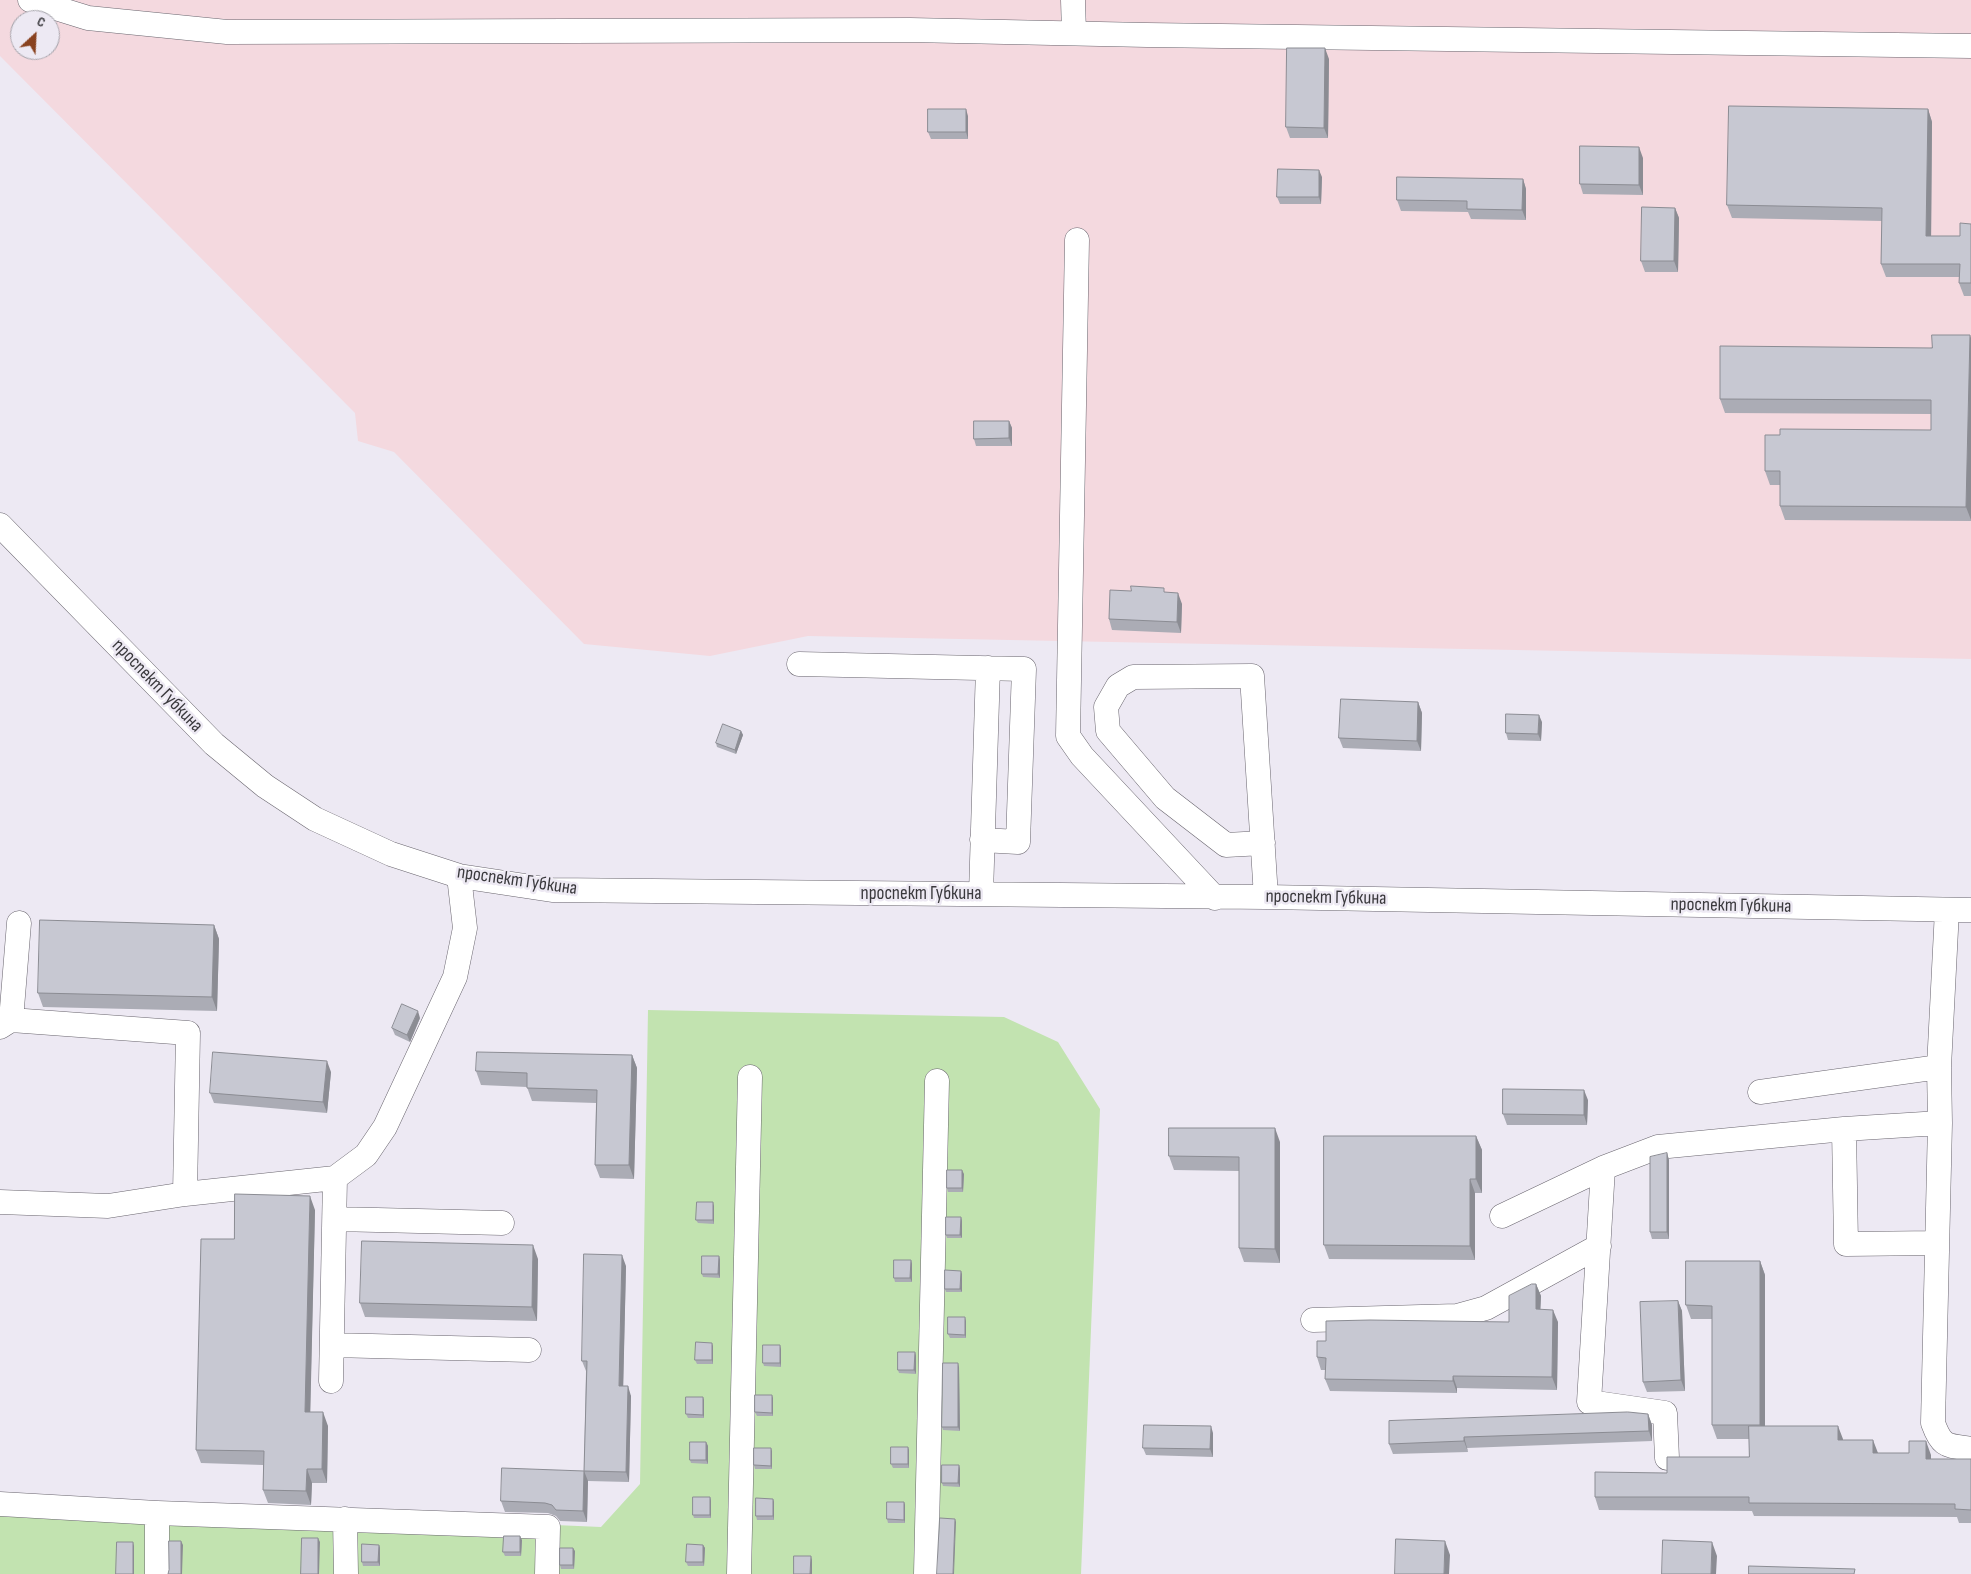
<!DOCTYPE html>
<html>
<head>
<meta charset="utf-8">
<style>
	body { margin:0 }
	#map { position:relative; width:1971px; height:1574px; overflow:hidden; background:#ede9f3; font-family:"Sofia Sans Condensed",sans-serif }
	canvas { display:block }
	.north { position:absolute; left:10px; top:10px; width:50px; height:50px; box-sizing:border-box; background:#ede9f3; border:1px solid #a5a3aa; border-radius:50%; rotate:25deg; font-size:14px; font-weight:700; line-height:20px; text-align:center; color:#3a393d }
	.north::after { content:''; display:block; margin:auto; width:18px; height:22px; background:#89421f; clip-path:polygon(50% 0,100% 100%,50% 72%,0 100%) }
</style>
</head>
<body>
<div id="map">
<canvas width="1971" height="1574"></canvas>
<div class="north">С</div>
</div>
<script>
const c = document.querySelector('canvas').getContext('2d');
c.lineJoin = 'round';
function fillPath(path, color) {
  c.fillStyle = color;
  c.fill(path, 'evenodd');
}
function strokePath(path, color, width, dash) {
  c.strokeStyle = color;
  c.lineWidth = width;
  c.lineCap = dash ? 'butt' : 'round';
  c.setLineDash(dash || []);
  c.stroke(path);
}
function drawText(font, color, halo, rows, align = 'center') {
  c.font = font + ' "Sofia Sans Condensed",sans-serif';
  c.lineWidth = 5;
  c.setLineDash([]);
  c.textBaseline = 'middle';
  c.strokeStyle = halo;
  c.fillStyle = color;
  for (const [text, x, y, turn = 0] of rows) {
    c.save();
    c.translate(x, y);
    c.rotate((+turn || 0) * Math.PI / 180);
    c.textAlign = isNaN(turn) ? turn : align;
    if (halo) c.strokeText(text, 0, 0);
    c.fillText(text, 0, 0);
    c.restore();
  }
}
const industrial = new Path2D(`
	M0,0h1971v659l-1163,-23 -98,20 -126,-12 -190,-192 -36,-11 -3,-28 -355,-357zM20,20h30v30h-30z`);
const green = new Path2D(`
	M648,1010l356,7 54,25 42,67 -19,465h-1081v-73l601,26 39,-43z`);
const minor = new Path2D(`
	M30,0l58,18 139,14 683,-2 237,5 824,11
	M1073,0l1,33
	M1077,240l-9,496 14,20 133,142
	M0,525l214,219 51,42 50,33 76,35 68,22 93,14 714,7 705,13
	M799,664l225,5 -6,173 -36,-2
	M1263,843l-37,2 -61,-47 -57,-67 -2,-24 12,-21 15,-9 119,-1 14,221
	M981,894l7,-226
	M1947,910l-8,157 1,56 -7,300c9,25 14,22 38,26
	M11,1020l8,-97
	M0,1027l11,-7 177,13 -3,161
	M1760,1092l179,-25
	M1844,1129l2,115 91,-1
	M1603,1168l-14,234 76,11 2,45
	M0,1202l108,4 77,-12 150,-16 31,-23 19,-28 70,-150 10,-49 -6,-52
	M1502,1216l101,-48 55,-21 186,-18 96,-6
	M335,1219l167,4
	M1313,1320l144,-4 29,-8 113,-62
	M332,1345l197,5
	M331,1381l4,-203
	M0,1504l157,9 391,14 -1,47
	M157,1513v61
	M345,1519l1,55
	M739,1574l11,-497
	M926,1574l11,-493`);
const wall = new Path2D(`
	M1329,59l-1,79h-38l-4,-11z
	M1928,109l4,13 -1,114h29l11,-12v72h-7l-5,-13v-6h-73l-5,-13 1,-43 -150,-3 -5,-13z
	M968,116v23h-37l-3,-7z
	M1643,158v37l-60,-1 -3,-10z
	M1322,177l-1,27h-41l-3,-7z
	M1523,179l3,10v31l-55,-1 -3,-7 -67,-1 -4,-11z
	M1675,208l4,10 -1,54h-33l-4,-11z
	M1971,338v183l-186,-1 -5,-14v-21h-10l-5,-14 15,-36 151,-5v-16l-206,-1 -5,-14z
	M1009,421l3,7v18h-36l-2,-7z
	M1166,593l16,11 -1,29 -69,-3 -3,-11z
	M1418,702l4,11 -1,38 -78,-3 -4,-10z
	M1542,722l-1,19 -33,-1 -2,-7z
	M741,731l2,4 -7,19 -19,-7 -1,-4z
	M214,925l5,14 -2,72 -174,-4 -5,-14z
	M420,1018l-10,24 -15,-7 -3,-7z
	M632,1055l5,13 -3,111 -34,-1 -5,-13 1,-62 -64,-2 -5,-14 -46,-2 -5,-14z
	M331,1072l-4,41 -113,-10 -4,-10z
	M1588,1100l-1,25h-80l-4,-11z
	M1476,1136l6,14v43h-7v67l-146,-1 -5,-14z
	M1280,1142v121l-36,-1 -5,-14v-77l-65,-1 -5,-14z
	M1667,1153l2,7v79h-17l-2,-7z
	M964,1174l-1,18h-15l-1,-4z
	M714,1206v18l-16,-1 -2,-3z
	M315,1210l-5,202 18,14 -1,57h-15l-1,22 -43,-2 -5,-13v-25l-62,-2 -5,-13 38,-211z
	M961,1217l1,4v17h-15l-1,-3z
	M719,1256l1,4v18l-17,-1 -1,-3z
	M538,1259l-1,62 -172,-4 -5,-14z
	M911,1260l1,4v18h-17l-1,-4z
	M1760,1261l5,14v151l78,14 35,13 53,2v4h40v64h-12l-2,-6 -203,-1 -2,-5 -153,-1 -4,-13 72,-24 82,-16v-18h-32l-5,-14v-106h-21l-5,-14z
	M626,1266l-3,120 8,10 -2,86 -41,-1 -1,41 -27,-1 -4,-5 -8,-3 -43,-1 -4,-11 83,-30 2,-100 -4,-10z
	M962,1274v18h-16l-1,-3z
	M1536,1284l5,12 -1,13 18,13 -1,68 -100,-2v5l-127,-2 -5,-12 1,-9h-5l-4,-13 9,-16 183,-19z
	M1678,1301l4,10 3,80 -38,1 -4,-10z
	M966,1321v17h-16l-2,-4z
	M713,1346v18h-16l-2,-4z
	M781,1349v18l-17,-1 -1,-3z
	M915,1352l1,4v18l-17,-1 -1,-3z
	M959,1367l1,64 -17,-1 -1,-3z
	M773,1398v18h-16l-2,-4z
	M704,1400v18h-16l-2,-4z
	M1648,1414l4,11v16l-185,7 1,4 -75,2 -4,-10z
	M1213,1433v24l-67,-2 -3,-7z
	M706,1442l2,4v18l-17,-1 -1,-3z
	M909,1450v18h-16l-2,-4z
	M772,1451v18h-17l-1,-4z
	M959,1465l1,4v18l-17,-1 -1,-3z
	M710,1497l1,4v17h-17l-1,-3z
	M773,1499l1,3v18h-17l-1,-4z
	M904,1502l1,3v18h-17l-1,-4z
	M522,1540l-1,16h-16l-2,-4z
	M379,1545l1,3v18h-17l-1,-4z
	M703,1545l2,3 -1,18h-16l-2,-4z
	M575,1551l-1,18h-13l-1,-4z`);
const shadedWall = new Path2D(`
	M1325,48l4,11 -1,79 -4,-10z
	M966,109l2,7v23l-2,-7z
	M1928,109l4,13 -1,127 -5,-13z
	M1639,147l4,11v37l-4,-10z
	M1319,170l3,7 -1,27 -2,-7z
	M1523,179l3,10v31l-4,-10z
	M1675,208l4,10 -1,54 -4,-11z
	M1970,335l1,3v182l-5,-13z
	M1009,421l3,7v18l-3,-8z
	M1178,593l4,11 -1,29 -4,-11z
	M1418,702l4,11 -1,38 -4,-10z
	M1539,715l3,7 -1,19 -3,-7z
	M741,731l2,4 -7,19 -1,-4z
	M214,925l5,14 -2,72 -5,-14z
	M418,1011l2,7 -10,24 -3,-7z
	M632,1055l5,13 -3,111 -5,-14z
	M327,1061l4,11 -4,41 -4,-11z
	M1584,1090l4,10 -1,25 -3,-10z
	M1275,1128l5,14v121l-5,-14z
	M1476,1136l6,14v43l-6,-14z
	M1667,1153l2,7v79l-2,-7z
	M962,1170l2,4 -1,18 -1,-4z
	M1470,1179l5,14v67l-5,-14z
	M310,1196l5,14 -5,215 -5,-13z
	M713,1202l1,4v18l-1,-4z
	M961,1217l1,4v17l-2,-3z
	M533,1245l5,14 -1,62 -5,-14z
	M622,1255l4,11 -3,130 -4,-10z
	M719,1256l1,4v18l-2,-4z
	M911,1260l1,4v18l-2,-4z
	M1760,1261l5,14v164l-5,-14z
	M961,1271l1,3v18l-2,-3z
	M1536,1284l5,12 -1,25 -4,-12z
	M1678,1301l4,10 3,80 -4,-11z
	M1553,1310l5,12 -1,68 -5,-13z
	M965,1317l1,4v17l-1,-3z
	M712,1343l1,3v18l-1,-4z
	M780,1345l1,4v18l-1,-4z
	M915,1352l1,4v18l-2,-4z
	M958,1363l1,4 1,64 -2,-4z
	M1453,1376l4,12v5l-4,-12z
	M628,1386l3,10 -2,86 -3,-10z
	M772,1395l1,3v18l-1,-3z
	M703,1397l1,3v18l-1,-3z
	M323,1412l5,14 -1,57 -5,-14z
	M1648,1414l4,11v16l-3,-10z
	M1211,1426l2,7v24l-3,-8z
	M1838,1426l5,13v14l-5,-13z
	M1464,1437l3,11 1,4 -4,-11z
	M1873,1440l5,13h-5z
	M1926,1441l5,14v17l-5,-13z
	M706,1442l2,4v18l-2,-4z
	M908,1447l1,3v18l-1,-4z
	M771,1448l1,3v18l-1,-3z
	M959,1465l1,4v18l-2,-4z
	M307,1469l5,14 -1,22 -5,-14z
	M584,1471l4,10 -1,41 -4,-11z
	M710,1497l1,4v17l-1,-3z
	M773,1499l1,3v18l-1,-4z
	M904,1502l1,3v18l-1,-3z
	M955,1519l1,3 -2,52h-1z
	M520,1536l2,4 -1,16 -1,-4z
	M318,1538l2,4 -1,32h-1z
	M181,1541l2,4 -1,29h-1z
	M1445,1541l5,14 -1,19h-5z
	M133,1542l1,4v28h-1z
	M1712,1542l5,14 -1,18h-5z
	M379,1545l1,3v18l-2,-4z
	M703,1545l2,3 -1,18 -1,-4z
	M573,1548l2,3 -1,18 -1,-4z
	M811,1556l1,4v14h-2z`);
const building = new Path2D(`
	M1287,48h38l-1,80 -38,-1z
	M1729,106l199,3 -2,127h34v-13l11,1v59h-12l1,-19h-79l1,-56 -155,-3z
	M928,109h38v23h-38z
	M1580,146l59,1v38l-59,-1z
	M1278,169l41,1v27h-42z
	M1397,177l126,2 -1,31 -55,-1v-8l-70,-1z
	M1642,207l33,1 -1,53h-33z
	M1932,335h38l-4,172 -186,-1v-35h-15v-36h15v-6l151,1v-30l-211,-1v-53l212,2z
	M974,421h35v17l-35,1z
	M1131,586l33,2v4l14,1 -1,29 -68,-3 1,-29 21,1z
	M1341,699l77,3 -1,39 -78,-3z
	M1506,714l33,1 -1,19 -32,-1z
	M723,724l18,7 -6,19 -19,-7z
	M40,920l174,5 -2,72 -174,-4z
	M402,1004l16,7 -11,24 -15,-7z
	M213,1052l114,9 -4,41 -113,-9z
	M477,1052l155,3 -3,110h-34l2,-75 -70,-2v-15l-51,-2z
	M1503,1089l81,1v25l-81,-1z
	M1169,1128h106v121l-36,-1v-91l-70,-1z
	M1324,1136h152v43h-6v67l-146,-1z
	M1667,1153v79h-17v-75z
	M947,1170h15v18h-15z
	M235,1194l75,2 -5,216h18l-1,57h-15l-1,22 -43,-1 1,-39 -68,-1 5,-211h33z
	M697,1202h16v18h-17z
	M946,1217h15l-1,18h-14z
	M362,1241l171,4 -1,62 -172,-4z
	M584,1254l38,1 -3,131h9l-2,86 -42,-1 3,-110h-5z
	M702,1256h17l-1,18h-16z
	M894,1260h17l-1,18h-16z
	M1686,1261h74v164h-48v-119l-26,-1z
	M945,1270l16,1 -1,18h-15z
	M1532,1284h4v25l17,1 -1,67 -99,-1v5l-128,-2 1,-21 -9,-1v-16h9v-20l44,-1 139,2v-26z
	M1678,1301l3,79 -38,2 -3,-80z
	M948,1317h17v18l-17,-1z
	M696,1342l16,1v17h-17z
	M763,1345h17v18h-17z
	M898,1352h17l-1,18h-16z
	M943,1363h15v64h-16z
	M755,1395h17v18l-17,-1z
	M686,1397h17v18l-17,-1z
	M1628,1412l20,2 1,17 -185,6v4l-75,3v-23z
	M1144,1425l67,1 -1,23 -67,-1z
	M1749,1426h89v14h35v13h36v-12h17v18h45v51l-16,-1v-5l-206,-1v-6h-154v-25l72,1v-16h82z
	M690,1442h16v18h-16z
	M891,1447h17v17h-17z
	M754,1448h17v18l-17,-1z
	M942,1465h17l-1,18h-16z
	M502,1468l82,3 -1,40 -27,-1 -4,-5 -7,-2 -44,-2z
	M693,1497h17v18h-17z
	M756,1498l17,1v17h-17z
	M887,1502h17v18l-17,-1z
	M940,1518l15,1 -2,55h-16z
	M504,1536h16v16h-17z
	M302,1538h16v36h-17z
	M1396,1539l49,2 -1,33h-49z
	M1663,1540l49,2 -1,32h-49z
	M169,1541h12v33h-13l1,-4z
	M117,1542h16v32h-17z
	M362,1544l17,1 -1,17h-16z
	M687,1544l16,1v17h-17z
	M560,1548h13v17h-13z
	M794,1556h17l-1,18h-16z
	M1749,1566l106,3 -1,5h-105z`);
const streetNames = [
	["проспект Губкина",157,686,46],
	["проспект Губкина",517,881,8],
	["проспект Губкина",921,894],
	["проспект Губкина",1326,898,1],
	["проспект Губкина",1731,906,1]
];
fillPath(industrial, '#f4d9df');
fillPath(green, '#c2e3b0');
strokePath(minor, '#69656e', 25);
strokePath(minor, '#fff', 24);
fillPath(wall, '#abacb5');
fillPath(shadedWall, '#8b8c93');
fillPath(building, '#c7c8d2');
strokePath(building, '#8b8c93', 1);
drawText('19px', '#3a393d', '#ede9f3', streetNames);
</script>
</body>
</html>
